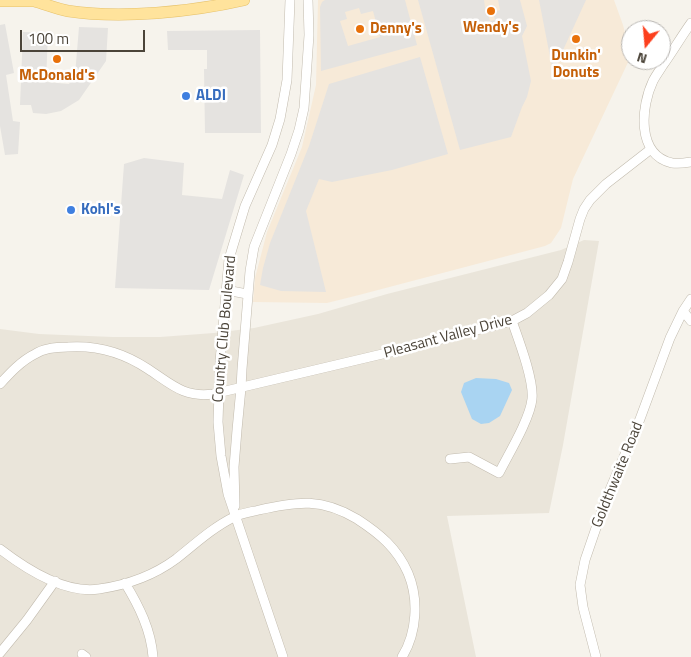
<!DOCTYPE html>
<html>
<head>
<meta charset="utf-8">
<style>
	body { margin:0 }
	#map { position:relative; width:691px; height:657px; overflow:hidden; background:#f6f3ec; font-family:"Titillium Web",sans-serif }
	canvas { display:block }
	.north { position:absolute; left:621px; top:20px; width:50px; height:50px; box-sizing:border-box; background:#fff; border:1px solid #b7b4b0; border-radius:50%; rotate:197deg; font-size:14px; font-weight:700; line-height:20px; text-align:center; color:#4b4439 }
	.north::after { content:''; display:block; margin:auto; width:18px; height:22px; background:#fc3f1d; clip-path:polygon(50% 0,100% 100%,50% 72%,0 100%) }
	.scale { position:absolute; left:20px; top:30px; width:125px; height:22px; box-sizing:border-box; border:2px solid #4b4439; border-top:0; padding-left:6px; font-size:15px; line-height:18px; white-space:nowrap; color:#4b4439; -webkit-text-stroke:4px #fff; paint-order:stroke }
</style>
</head>
<body>
<div id="map">
<canvas width="691" height="657"></canvas>
<div class="north">N</div>
<div class="scale">100 m</div>
</div>
<script>
const c = document.querySelector('canvas').getContext('2d');
c.lineJoin = 'round';
function fillPath(path, color) {
  c.fillStyle = color;
  c.fill(path, 'evenodd');
}
function strokePath(path, color, width, dash) {
  c.strokeStyle = color;
  c.lineWidth = width;
  c.lineCap = dash ? 'butt' : 'round';
  c.setLineDash(dash || []);
  c.stroke(path);
}
function drawText(font, color, halo, rows, align = 'center') {
  c.font = font + ' "Titillium Web",sans-serif';
  c.lineWidth = 5;
  c.setLineDash([]);
  c.textBaseline = 'middle';
  c.strokeStyle = halo;
  c.fillStyle = color;
  for (const [text, x, y, turn = 0] of rows) {
    c.save();
    c.translate(x, y);
    c.rotate((+turn || 0) * Math.PI / 180);
    c.textAlign = isNaN(turn) ? turn : align;
    if (halo) c.strokeText(text, 0, 0);
    c.fillText(text, 0, 0);
    c.restore();
  }
}
const residential = new Path2D(`
	M584,240l15,1 -36,204 -14,68 -102,3 29,141h-476v-328l39,5 74,3h47l54,-4 40,-5 64,-14 69,-20 174,-44z`);
const commercial = new Path2D(`
	M318,0h296l9,25 8,31 -58,123 -12,49 -10,15 -6,3 -186,49 -32,8 -74,-1 2,-24 12,-46 35,-85 14,-62z`);
const parking = new Path2D(`
	M325,0h80l12,45 -96,26 -1,-64 2,-5zM359,8l2,6 12,-3 7,26 -32,9 -8,-25 7,-2 -2,-7z
	M418,0h66l2,14h2l2,7 5,-1 -2,-8 7,-2 -2,-10h22l7,26 -5,10 9,45 -4,16 -5,10 -11,30 -51,13z
	M539,0h47l-33,72z
	M5,24l9,49 -8,2 7,46 7,1 -2,32 -13,1 -5,-29v-101z
	M79,27l29,1 -2,33 -27,39 -18,11 -15,3 -13,-1 -2,-8h-11l3,-73 25,1 -2,49 23,2 6,-9z
	M260,30l1,103h-56l-1,-64h3v-19h-39l-1,-19z
	M420,57l28,97 -56,16 -60,12 -13,-3 -13,32 20,81 -45,-1 -21,-6 3,-17 7,-25 39,-97 20,-62z
	M144,158l40,5 -2,32 40,4 8,-29 14,5 -35,115 -94,-2 9,-124z`);
const water = new Path2D(`
	M476,378l20,1 13,4 3,7 -12,26 -11,7 -8,1 -9,-5 -11,-27 3,-9z`);
const minor = new Path2D(`
	M691,23c-10,14 -18,28 -28,42 -3,5 -7,10 -10,16 -12,25 -17,74 19,82 6,1 13,0 19,-1
	M226,290l21,4
	M683,311l8,10
	M0,384c10,-11 21,-23 35,-30 9,-6 22,-7 33,-7 29,-2 56,6 80,22 23,15 36,29 65,25l182,-43 117,-30 15,-8 22,-18 13,-16 6,-17 12,-43 4,-10 6,-9 16,-16 45,-35
	M450,459l19,-2 30,16c9,-18 31,-54 33,-74 2,-19 -13,-58 -20,-78
	M235,506l-1,-39 3,-37 4,-42 1,-19 8,-98 4,-24 37,-93 8,-24 5,-22 5,-73 -1,-35
	M0,549c26,20 65,45 99,40 28,-4 54,-13 77,-30 19,-15 36,-31 58,-42 7,-4 17,-5 25,-7 39,-9 63,-12 98,9 23,15 40,29 51,54 11,26 9,60 -6,84
	M125,583c14,23 26,47 28,74
	M0,653l27,-33 28,-39
	M82,654l4,3
	M283,657l-55,-163 -7,-38 -3,-34 2,-60 9,-103 16,-53 27,-61 8,-26 7,-39 3,-80
	M596,657l-13,-50 -3,-22 5,-25 21,-61 34,-80 30,-81 13,-27 8,-12`);
const major = new Path2D(`
	M0,1h34l7,-1
	M34,1c11,3 23,8 34,10 53,8 124,1 176,-11`);
const markers = [
	[491,11,5,"#e8710a"],
	[360,29,5,"#e8710a"],
	[576,39,5,"#e8710a"],
	[57,59,5,"#e8710a"],
	[186,96,5,"#3f7fe0"],
	[71,210,5,"#3f7fe0"]
];
const foodNames = [
	["Wendy's",491,28],
	["Denny's",370,29,"left"],
	["Dunkin'",576,56],
	["Donuts",576,73],
	["McDonald's",57,76]
];
const shopNames = [
	["ALDI",196,96],
	["Kohl's",81,210]
];
const streetNames = [
	["Country Club Boulevard",225,329,-85],
	["Pleasant Valley Drive",448,337,-15],
	["Goldthwaite Road",618,475,-68]
];
fillPath(residential, '#eae5da');
fillPath(commercial, '#f7ead8');
fillPath(parking, '#e5e3e0');
fillPath(water, '#a9d4f2');
strokePath(minor, '#c2bbae', 10);
strokePath(major, '#e6c16a', 12);
strokePath(minor, '#fff', 9);
strokePath(major, '#ffe39c', 11);
for (const [x, y, r, color] of markers) {
  const dot = new Path2D();
  dot.arc(x, y, r, 0, 2 * Math.PI);
  c.fillStyle = color;
  c.fill(dot);
  strokePath(dot, '#fff', 2);
}
drawText('bold 15px', '#c56008', '#fff', foodNames);
drawText('bold 15px', '#366cbe', '#fff', shopNames, 'left');
drawText('15px', '#4b4439', '#fff', streetNames);
</script>
</body>
</html>
